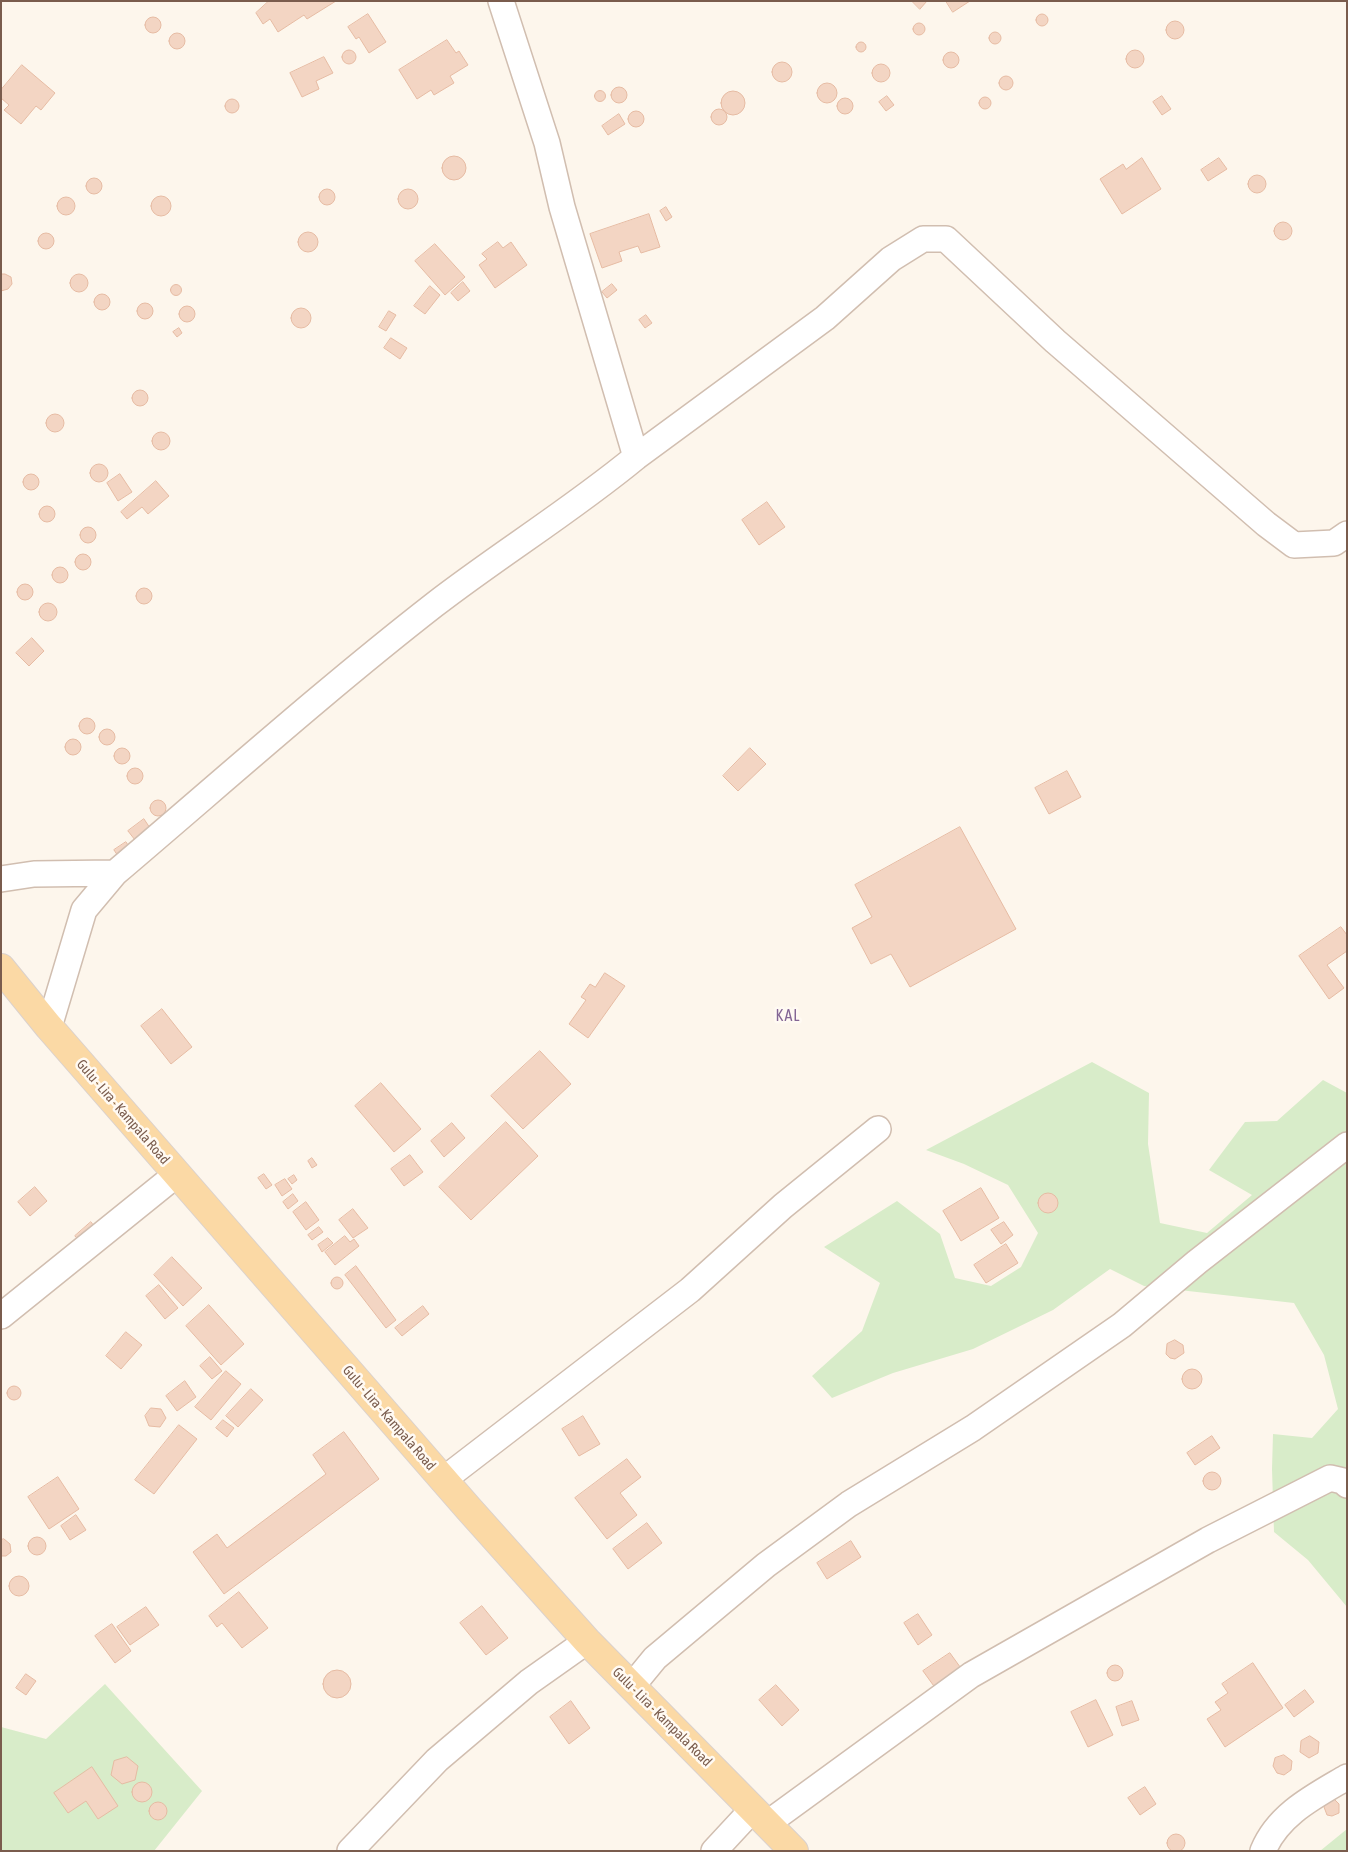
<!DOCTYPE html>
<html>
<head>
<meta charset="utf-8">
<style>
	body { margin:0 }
	#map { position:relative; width:1348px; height:1852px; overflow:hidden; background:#fdf6ec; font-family:"Asap Condensed",sans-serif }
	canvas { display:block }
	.frame { position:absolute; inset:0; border:2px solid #7a5c4d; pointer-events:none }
</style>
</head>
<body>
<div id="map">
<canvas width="1348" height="1852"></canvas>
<div class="frame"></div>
</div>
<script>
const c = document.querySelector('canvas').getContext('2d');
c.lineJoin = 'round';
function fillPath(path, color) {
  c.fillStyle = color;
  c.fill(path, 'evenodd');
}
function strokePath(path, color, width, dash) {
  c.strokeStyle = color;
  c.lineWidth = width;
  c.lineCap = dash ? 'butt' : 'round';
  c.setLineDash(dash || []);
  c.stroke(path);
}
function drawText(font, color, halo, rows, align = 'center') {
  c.font = font + ' "Asap Condensed",sans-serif';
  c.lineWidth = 5;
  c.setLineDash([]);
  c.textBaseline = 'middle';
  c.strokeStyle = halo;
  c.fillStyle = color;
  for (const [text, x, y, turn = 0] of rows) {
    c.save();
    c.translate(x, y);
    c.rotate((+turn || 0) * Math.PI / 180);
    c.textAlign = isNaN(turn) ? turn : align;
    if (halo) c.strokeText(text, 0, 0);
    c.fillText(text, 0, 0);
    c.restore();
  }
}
const green = new Path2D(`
	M1092,1062l57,31 -1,51 12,79 47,10 45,-38 -43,-25 36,-48 32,-1 46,-41 24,13v514l-39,-47 -34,-28 -2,-63 1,-35 39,4 26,-29 -14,-54 -30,-52 -150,-17 -34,-17 -57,41 -80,39 -80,24 -61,25 -20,-22 50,-45 18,-48 -56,-36 73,-46 43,33 15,44 36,8 30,-19 17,-34 -30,-48 -44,-21 -38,-14z
	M105,1684l97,107 -48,60h-153v-124l45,12z
	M1347,1829v22h-27z`);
const building = new Path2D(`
	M269,1h67l-29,18 -3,-4 -26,17 -8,-13 -7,5 -7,-11z
	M912,1h15l-7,8z
	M946,1h24l-17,11z
	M1036 20a6 6 0 1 1 12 0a6 6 0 1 1-12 0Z
	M368,14l18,28 -17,11 -10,-16 -3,2 -8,-12z
	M145 25a8 8 0 1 1 16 0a8 8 0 1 1-16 0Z
	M1166 30a9 9 0 1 1 18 0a9 9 0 1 1-18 0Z
	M913 29a6 6 0 1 1 12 0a6 6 0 1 1-12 0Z
	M989 38a6 6 0 1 1 12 0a6 6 0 1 1-12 0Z
	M169 41a8 8 0 1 1 16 0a8 8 0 1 1-16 0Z
	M447,40l9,13 3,-2 9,14 -18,11 4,7 -20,12 -3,-5 -14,9 -18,-29z
	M856 47a5 5 0 1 1 10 0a5 5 0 1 1-10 0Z
	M1126 59a9 9 0 1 1 18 0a9 9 0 1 1-18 0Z
	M342 57a7 7 0 1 1 14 0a7 7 0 1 1-14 0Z
	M943 60a8 8 0 1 1 16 0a8 8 0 1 1-16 0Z
	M324,57l9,16 -17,8 3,8 -17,8 -12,-24z
	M772 72a10 10 0 1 1 20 0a10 10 0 1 1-20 0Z
	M872 73a9 9 0 1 1 18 0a9 9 0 1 1-18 0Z
	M22,65l33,28 -14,17 -5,-4 -15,18 -17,-14 5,-5 -8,-7v-8z
	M999 83a7 7 0 1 1 14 0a7 7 0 1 1-14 0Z
	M817 93a10 10 0 1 1 20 0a10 10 0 1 1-20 0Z
	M611 95a8 8 0 1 1 16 0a8 8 0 1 1-16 0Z
	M594.5 96a5.5 5.5 0 1 1 11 0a5.5 5.5 0 1 1-11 0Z
	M721 103a12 12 0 1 1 24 0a12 12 0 1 1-24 0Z
	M887,96l7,9 -8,6 -7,-9z
	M1162,96l9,13 -9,6 -9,-13z
	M979 103a6 6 0 1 1 12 0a6 6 0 1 1-12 0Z
	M837 106a8 8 0 1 1 16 0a8 8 0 1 1-16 0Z
	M225 106a7 7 0 1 1 14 0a7 7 0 1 1-14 0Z
	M711 117a8 8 0 1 1 16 0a8 8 0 1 1-16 0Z
	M628 119a8 8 0 1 1 16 0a8 8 0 1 1-16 0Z
	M619,114l6,10 -17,11 -6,-9z
	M442 168a12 12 0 1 1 24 0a12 12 0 1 1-24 0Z
	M1142,158l19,31 -39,25 -22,-35 23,-15 3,5z
	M1219,158l8,11 -19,12 -7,-11z
	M1248 184a9 9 0 1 1 18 0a9 9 0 1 1-18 0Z
	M86 186a8 8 0 1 1 16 0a8 8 0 1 1-16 0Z
	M319 197a8 8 0 1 1 16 0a8 8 0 1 1-16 0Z
	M398 199a10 10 0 1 1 20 0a10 10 0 1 1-20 0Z
	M151 206a10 10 0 1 1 20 0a10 10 0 1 1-20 0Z
	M57 206a9 9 0 1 1 18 0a9 9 0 1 1-18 0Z
	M666,207l6,10 -6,4 -6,-10z
	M649,214l11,33 -19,6 -3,-7 -19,6 3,9 -20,7 -12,-34z
	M1274 231a9 9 0 1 1 18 0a9 9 0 1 1-18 0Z
	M298 242a10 10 0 1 1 20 0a10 10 0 1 1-20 0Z
	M38 241a8 8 0 1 1 16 0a8 8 0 1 1-16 0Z
	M498,242l5,6 8,-6 16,23 -32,23 -16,-23 8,-6 -5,-5z
	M435,244l30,33 -20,18 -30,-34z
	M1,274h4l6,3 1,7 -4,5 -7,2z
	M70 283a9 9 0 1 1 18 0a9 9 0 1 1-18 0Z
	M463,282l7,9 -12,10 -7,-8z
	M612,284l5,6 -10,8 -5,-6z
	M170.5 290a5.5 5.5 0 1 1 11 0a5.5 5.5 0 1 1-11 0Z
	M430,286l10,9 -15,19 -11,-8z
	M94 302a8 8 0 1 1 16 0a8 8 0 1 1-16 0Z
	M137 311a8 8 0 1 1 16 0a8 8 0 1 1-16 0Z
	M179 314a8 8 0 1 1 16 0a8 8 0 1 1-16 0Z
	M291 318a10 10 0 1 1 20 0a10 10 0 1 1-20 0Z
	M389,311l7,4 -10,16 -7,-4z
	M646,315l6,8 -7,5 -6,-8z
	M179,328l3,5 -5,4 -4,-5z
	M391,338l16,10 -7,11 -16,-11z
	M132 398a8 8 0 1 1 16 0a8 8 0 1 1-16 0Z
	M46 423a9 9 0 1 1 18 0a9 9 0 1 1-18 0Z
	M152 441a9 9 0 1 1 18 0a9 9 0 1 1-18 0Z
	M90 473a9 9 0 1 1 18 0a9 9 0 1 1-18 0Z
	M120,474l12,18 -14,9 -11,-18z
	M23 482a8 8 0 1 1 16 0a8 8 0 1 1-16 0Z
	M156,481l13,15 -21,18 -6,-7 -15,12 -6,-7z
	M767,502l18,25 -26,18 -17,-25z
	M39 514a8 8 0 1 1 16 0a8 8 0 1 1-16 0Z
	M80 535a8 8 0 1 1 16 0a8 8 0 1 1-16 0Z
	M75 562a8 8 0 1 1 16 0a8 8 0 1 1-16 0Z
	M52 575a8 8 0 1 1 16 0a8 8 0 1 1-16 0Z
	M17 592a8 8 0 1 1 16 0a8 8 0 1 1-16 0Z
	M136 596a8 8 0 1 1 16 0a8 8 0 1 1-16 0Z
	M39 612a9 9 0 1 1 18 0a9 9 0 1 1-18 0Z
	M32,638l12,13 -15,15 -13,-13z
	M79 726a8 8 0 1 1 16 0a8 8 0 1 1-16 0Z
	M99 737a8 8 0 1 1 16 0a8 8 0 1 1-16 0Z
	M65 747a8 8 0 1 1 16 0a8 8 0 1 1-16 0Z
	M750,748l16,16 -28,27 -15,-15z
	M114 756a8 8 0 1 1 16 0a8 8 0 1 1-16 0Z
	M127 776a8 8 0 1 1 16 0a8 8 0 1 1-16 0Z
	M1067,771l14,26 -32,17 -14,-26z
	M150 808a8 8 0 1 1 16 0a8 8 0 1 1-16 0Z
	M144,819l6,9 -15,12 -7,-9z
	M960,827l56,102 -106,58 -19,-33 -20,10 -19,-36 20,-11 -17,-32z
	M126,842l4,6 -12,8 -4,-6z
	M1341,927l6,8v16l-20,14 17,23 -15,11 -30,-43z
	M605,973l20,13 -37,52 -19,-14 17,-24 -5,-3 9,-13 5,3z
	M162,1009l30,38 -21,17 -30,-38z
	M540,1051l31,33 -48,45 -32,-33z
	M381,1083l40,46 -27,23 -39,-46z
	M506,1122l32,34 -67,64 -32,-33z
	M452,1123l13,15 -21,19 -13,-16z
	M410,1155l13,17 -19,14 -13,-17z
	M312,1158l5,7 -5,3 -4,-7z
	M264,1174l8,11 -6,4 -8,-11z
	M294,1175l3,5 -5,4 -4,-5z
	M285,1179l7,10 -10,7 -7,-11z
	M35,1187l12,14 -17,15 -12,-14z
	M981,1188l18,30 -38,23 -18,-30z
	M1038 1203a10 10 0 1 1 20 0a10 10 0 1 1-20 0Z
	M293,1194l5,7 -10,8 -5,-7z
	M306,1202l13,18 -13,10 -13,-18z
	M353,1209l15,19 -15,10 -14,-18z
	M91,1222l7,9 -16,13 -7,-8z
	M1004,1222l9,13 -12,9 -10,-14z
	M319,1227l4,5 -11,8 -4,-5z
	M345,1236l5,6 4,-3 5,7 -24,19 -10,-13z
	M328,1238l5,5 -11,9 -4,-7z
	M1006,1244l12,19 -32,20 -12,-18z
	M172,1257l30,31 -19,18 -29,-31z
	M356,1266l40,54 -10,8 -41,-53z
	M331 1283a6 6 0 1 1 12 0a6 6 0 1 1-12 0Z
	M159,1285l19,23 -13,11 -19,-23z
	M209,1305l35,39 -23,21 -35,-39z
	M423,1306l6,8 -27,22 -7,-8z
	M126,1332l16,13 -21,24 -15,-13z
	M1175,1340l8,5 1,8 -9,6 -5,-1 -4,-4 1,-10z
	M210,1357l12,14 -10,8 -12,-13z
	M1182 1379a10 10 0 1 1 20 0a10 10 0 1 1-20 0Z
	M226,1371l15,13 -30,36 -16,-13z
	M185,1381l11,16 -19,14 -11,-15z
	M7 1393a7 7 0 1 1 14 0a7 7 0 1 1-14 0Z
	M251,1389l12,11 -25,27 -12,-11z
	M151,1408l10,1 5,9 -6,9 -11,-1 -4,-10z
	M583,1416l17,28 -21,12 -17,-27z
	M223,1420l11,8 -7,9 -11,-9z
	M179,1425l18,14 -43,55 -19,-14z
	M344,1432l35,47 -155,115 -31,-42 24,-18 10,14 99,-74 -13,-19z
	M1212,1436l8,12 -25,17 -8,-12z
	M627,1459l14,18 -21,16 17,22 -30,24 -32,-41z
	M1203 1481a9 9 0 1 1 18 0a9 9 0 1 1-18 0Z
	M58,1477l21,32 -30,20 -21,-32z
	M76,1515l10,15 -16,10 -9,-14z
	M647,1523l15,20 -34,26 -15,-20z
	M28 1546a9 9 0 1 1 18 0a9 9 0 1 1-18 0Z
	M4,1539l6,5 1,8 -5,4h-5v-16z
	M851,1541l10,16 -34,22 -10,-16z
	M9 1586a10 10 0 1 1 20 0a10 10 0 1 1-20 0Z
	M239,1592l29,36 -26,20 -20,-25 -5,4 -8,-11z
	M482,1606l26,32 -22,17 -26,-32z
	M146,1607l13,18 -29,20 -13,-18z
	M918,1614l14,21 -14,10 -14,-22z
	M112,1624l19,27 -16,12 -20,-27z
	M950,1653l13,18 -27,18 -13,-18z
	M1253,1663l30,45 -58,39 -18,-28 14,-9 -6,-8 13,-9 -6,-9z
	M1107 1673a8 8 0 1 1 16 0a8 8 0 1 1-16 0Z
	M323 1684a14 14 0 1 1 28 0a14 14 0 1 1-28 0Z
	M26,1674l10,7 -10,14 -10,-7z
	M776,1685l23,25 -17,16 -23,-26z
	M1305,1690l9,12 -20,15 -9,-12z
	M1096,1700l17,35 -25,12 -17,-35z
	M571,1701l19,27 -21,16 -19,-27z
	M1132,1701l7,19 -17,6 -6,-19z
	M1310,1736l9,6 -1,11 -9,5 -9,-6 1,-11z
	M1284,1755l8,6 -1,9 -7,5 -7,-2 -4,-7 2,-8z
	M127,1757l11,9 -3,14 -13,4 -11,-9 3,-14z
	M92,1767l26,39 -20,13 -12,-18 -18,12 -14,-20z
	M132 1792a10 10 0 1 1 20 0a10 10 0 1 1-20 0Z
	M1145,1787l11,17 -16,11 -12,-17z
	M1335,1800l4,4v9l-7,3 -5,-1 -3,-8 2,-4z
	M149 1811a9 9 0 1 1 18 0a9 9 0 1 1-18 0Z
	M1167 1843a9 9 0 1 1 18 0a9 9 0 1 1-18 0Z`);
const street = new Path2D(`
	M501,1l46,142 15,64 74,250
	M1,879l33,-5 81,-1
	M49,1027l35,-117 31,-37c106,-90 210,-183 319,-268 66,-51 138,-95 202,-148l189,-139 66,-59 32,-20h23l109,102 211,183 28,21 40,-2 13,-9
	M1,1316l176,-142
	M443,1480l247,-190 93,-84 95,-77
	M632,1686l23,-28 111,-93 83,-61 124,-76 149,-103 75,-63 150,-117
	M768,1823l203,-148 237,-135 122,-62 13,3 4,4
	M350,1851l87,-91 92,-78 58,-41
	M714,1851l38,-41
	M1263,1851c15,-37 52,-55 84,-74`);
const primary = new Path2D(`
	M1,968l48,59 419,481 119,133 207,210`);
const streetNames = [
	["Gulu - Lira - Kampala Road",123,1112,49],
	["Gulu - Lira - Kampala Road",389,1418,49],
	["Gulu - Lira - Kampala Road",662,1717,45]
];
const quarterNames = [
	["KAL",788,1016]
];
fillPath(green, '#d8ecc9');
fillPath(building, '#f3d5c3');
strokePath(building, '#e6bba3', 1);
strokePath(street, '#d1beb0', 28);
strokePath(primary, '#dad1cd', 30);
strokePath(street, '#fff', 25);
strokePath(primary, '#fbd9a5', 28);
drawText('14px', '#7a5c4d', '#fffaf3', streetNames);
c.letterSpacing = '1px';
drawText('16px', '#846695', '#fffaf3', quarterNames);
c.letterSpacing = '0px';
</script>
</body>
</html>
